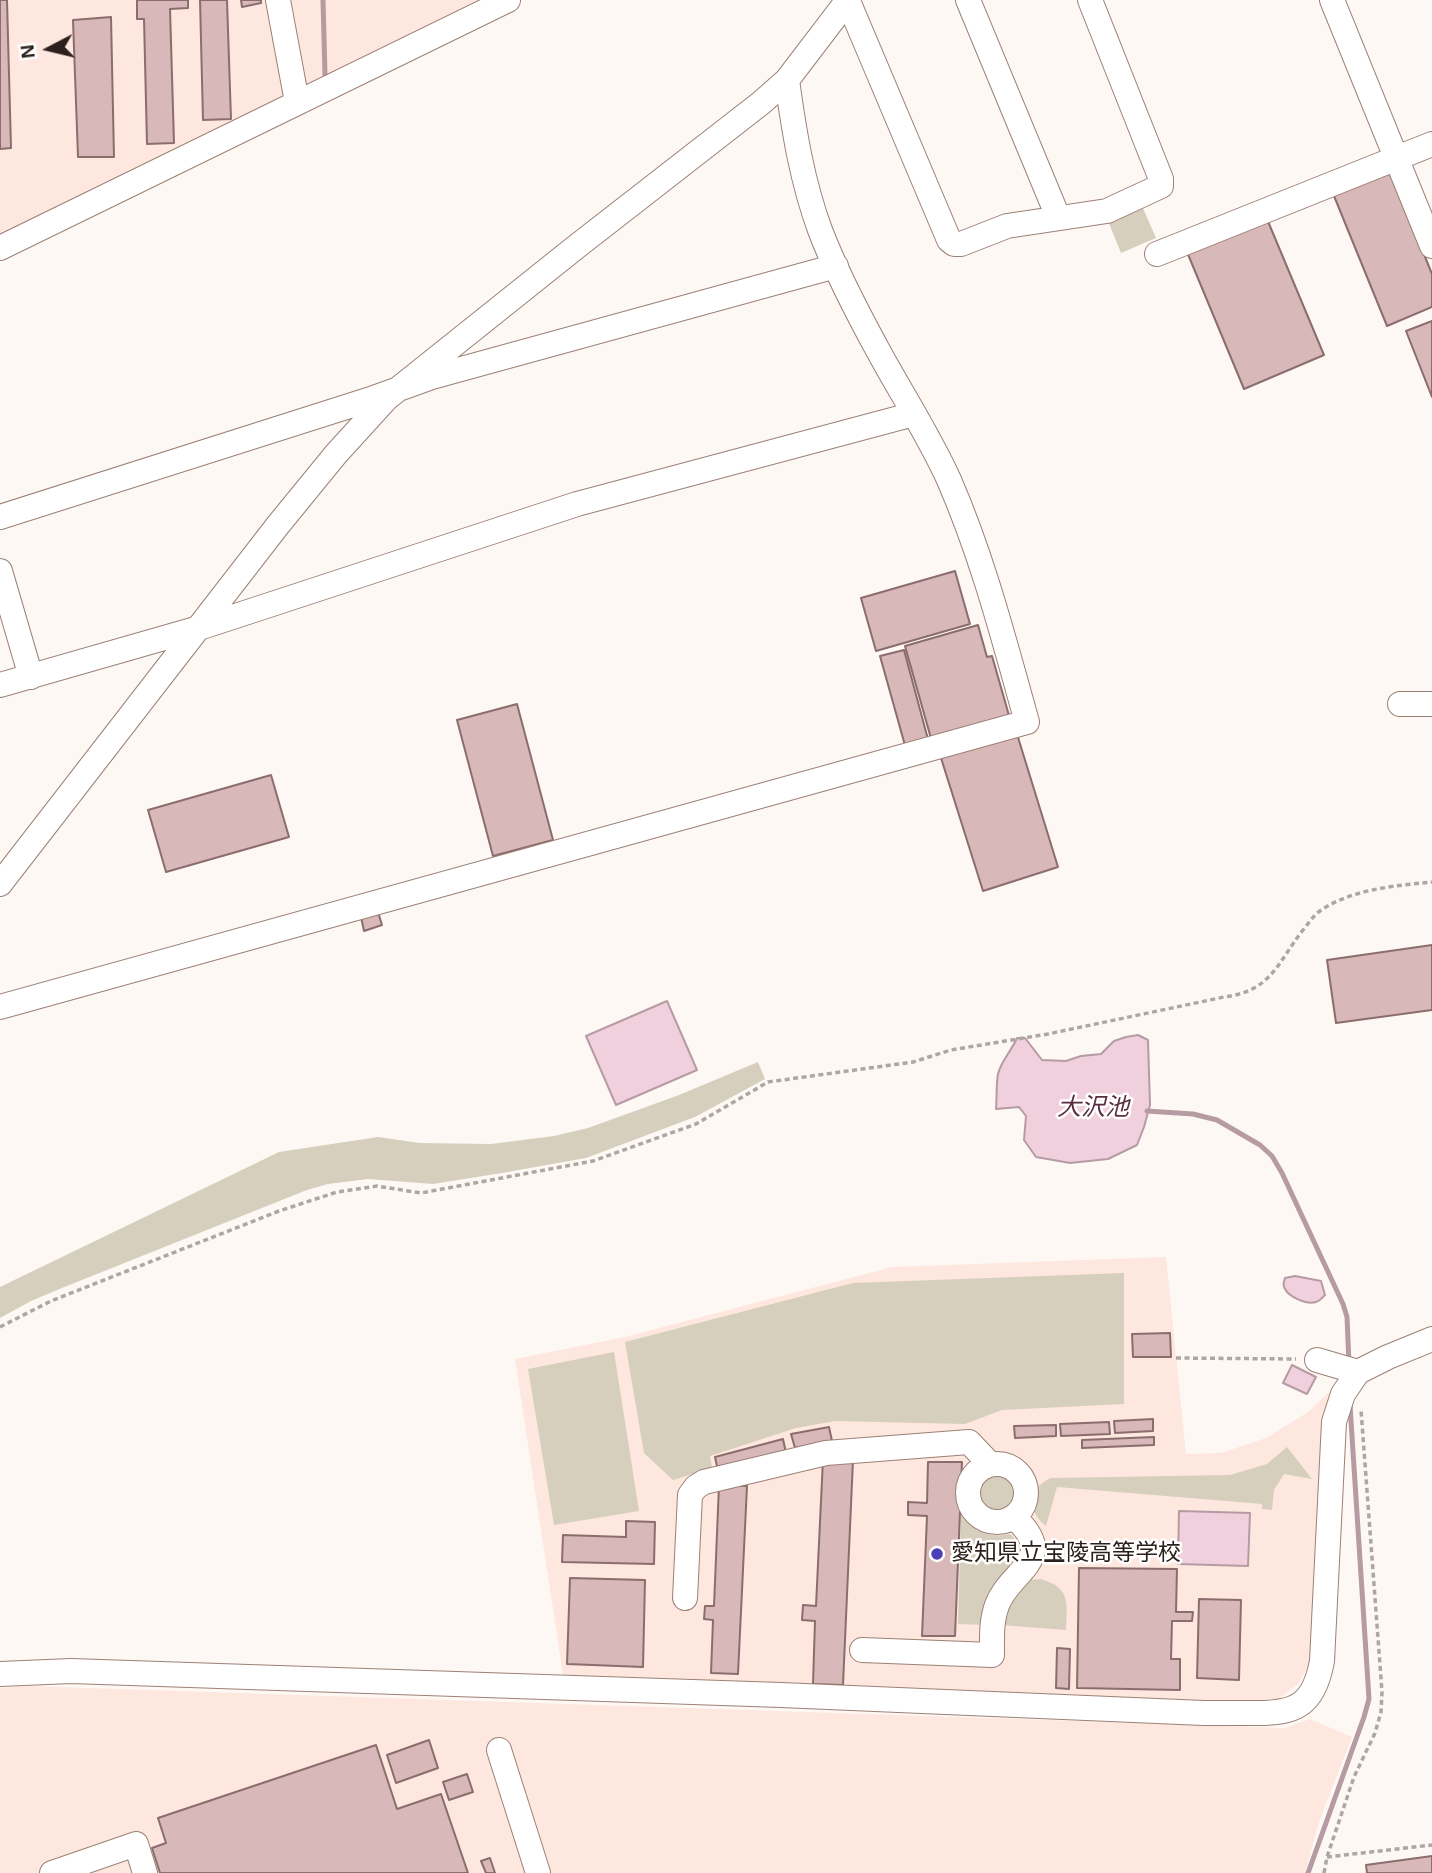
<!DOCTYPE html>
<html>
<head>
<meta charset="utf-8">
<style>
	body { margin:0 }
	#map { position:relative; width:1432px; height:1873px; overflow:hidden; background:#fef8f5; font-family:Arial,sans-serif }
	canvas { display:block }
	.north { position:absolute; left:14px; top:14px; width:70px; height:70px; -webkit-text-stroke:5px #fff; paint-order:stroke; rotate:263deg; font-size:19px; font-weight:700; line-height:28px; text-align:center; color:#2b201c }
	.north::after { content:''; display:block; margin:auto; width:24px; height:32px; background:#2b201c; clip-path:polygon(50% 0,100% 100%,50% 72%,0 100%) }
</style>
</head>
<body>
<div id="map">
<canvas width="1432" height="1873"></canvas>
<div class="north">N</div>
</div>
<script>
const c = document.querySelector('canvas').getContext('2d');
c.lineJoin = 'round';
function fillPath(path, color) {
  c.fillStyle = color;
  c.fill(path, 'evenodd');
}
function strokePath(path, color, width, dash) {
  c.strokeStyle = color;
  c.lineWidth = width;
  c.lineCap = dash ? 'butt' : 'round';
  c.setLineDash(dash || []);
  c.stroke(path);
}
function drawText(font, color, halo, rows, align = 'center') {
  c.font = font + ' Arial,"Noto Sans JP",sans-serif';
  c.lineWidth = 5;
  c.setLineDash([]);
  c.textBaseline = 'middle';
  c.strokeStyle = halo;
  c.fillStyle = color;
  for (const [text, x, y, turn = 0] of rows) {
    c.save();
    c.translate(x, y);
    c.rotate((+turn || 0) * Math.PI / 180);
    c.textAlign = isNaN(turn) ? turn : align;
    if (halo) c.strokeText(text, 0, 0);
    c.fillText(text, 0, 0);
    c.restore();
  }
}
const built = new Path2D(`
	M0,0h510l-510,240z
	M1166,1257l20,197 35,-1 45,-15 42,-26 20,-19 9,-1 -24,265 -14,26 -28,22 -707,-24 -49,-322 110,-22 267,-70z
	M29,1686l1256,42 25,-9 42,18 -33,85 -14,51h-1305v-185z`);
const green = new Path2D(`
	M1142,206l14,32 -35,15 -13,-32z
	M758,1062l7,17 -70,38 -109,41 -84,15 -69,11 -65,-5 -40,5 -21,6 -245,98 -31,13 -31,17v-31l279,-135 99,-15 42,6 71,1 63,-8 34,-8 91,-33z
	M1124,1273v131l-122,6 -37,14 -130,-3 -39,7 -86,28 2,12 -39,12 -29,-27 -19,-111 228,-59z
	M614,1352l25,159 -85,14 -26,-156z
	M1287,1447l25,32 -28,-5 -10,16 -2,20 -10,-1v-5l-205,-17 -11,39c-20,-16 -18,-38 5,-48l179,-3 37,-11z
	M978 1493a19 19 0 1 1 38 0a19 19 0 1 1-38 0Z
	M961,1515c15,18 26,23 49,19 23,18 -14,71 -24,91l-28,-1z
	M1040,1579c31,8 27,24 26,51l-65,-5 4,-20 22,-25z`);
const water = new Path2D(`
	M667,1001l30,69 -81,35 -30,-69z
	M1138,1035l10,5 2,65 -6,22 -7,18 -29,14 -38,4 -34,-6 -12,-17 2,-24 -7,-9 -23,2c1,-11 0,-25 2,-35 3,-13 14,-24 19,-36h8l17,22 24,1 15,-5 20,-2 13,-13 12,-4z
	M1295,1276l26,5 4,14c-4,4 -5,6 -9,7 -9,3 -27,-5 -31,-13 -3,-5 -1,-7 0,-11z
	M1292,1365l24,12 -9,17 -24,-11z
	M1179,1511l71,2 -2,53 -70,-2z`);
const stream = new Path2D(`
	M323,0l2,75
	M1147,1111l46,3 24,6 43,25 12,11 10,17 61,131 4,13 2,47
	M1308,1873l56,-156 5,-18 -19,-294`);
const building = new Path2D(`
	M0,0h7l4,148 -11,1z
	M137,0h51v8l-18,1 4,134 -27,1 -3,-125h-7z
	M200,0h27l4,119 -28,1z
	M241,0h20v3l-19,4z
	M111,17l3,140h-36l-5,-137z
	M1389,168l43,106v33l-45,19 -55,-135z
	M1267,219l57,136 -80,34 -57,-137z
	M1432,321v76l-26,-66z
	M955,571l15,53 -94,27 -15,-53z
	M978,625l9,32 5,-1 18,63 -78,23 -27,-96z
	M904,650l25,93 -23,6 -26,-93z
	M517,704l36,136 -60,16 -36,-136z
	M1017,734l41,133 -75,24 -42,-133z
	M271,775l18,62 -123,35 -18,-62z
	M378,912l4,13 -18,6 -3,-14z
	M1432,945v65l-96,13 -9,-63z
	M1170,1333l1,24h-38l-1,-23z
	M1153,1419v12l-38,2 -1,-12z
	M1109,1422l1,12 -49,2 -1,-12z
	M1056,1425v11l-41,2 -1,-12z
	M829,1427l3,14 -37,7 -4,-14z
	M1154,1437v8l-72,3v-8z
	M783,1439l3,14 -68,18 -3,-14z
	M823,1459l30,1 -10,225 -30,-1 2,-63 -13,-1 1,-15 13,1z
	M928,1462h34l-7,174h-33l5,-120 -19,-1v-13l19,1z
	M719,1485l28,1 -9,188 -27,-1 2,-53 -9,-1 1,-13h9z
	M626,1521l29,1 -1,42 -92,-2 1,-27 63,2z
	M1079,1568l98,1 -1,43h17l-1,9h-20l-1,38h9v31l-103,-2z
	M570,1578l75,2 -2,87 -76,-3z
	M1199,1599l42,1 -2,80 -42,-2z
	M1057,1648l13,1 -1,40 -13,-1z
	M429,1740l9,28 -42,15 -9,-28z
	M376,1745l21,64 44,-15 27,79h-308l-8,-25 14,-5 -8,-25z
	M467,1774l6,18 -24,8 -6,-18z
	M1432,1856v17h-65l-1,-8z
	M490,1858l5,15h-9l-5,-12z`);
const path = new Path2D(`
	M0,1327l51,-26 228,-90 58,-19 40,-6 44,7 172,-32 103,-37 72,-42 145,-20 38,-12 97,-16 176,-37c48,-6 53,-34 79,-67 5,-6 9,-12 14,-17 32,-24 77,-27 115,-31
	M1176,1358l120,1
	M1327,1857l105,-12
	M1324,1873l3,-16 27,-80 21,-44 6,-21 1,-20 -21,-282`);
const minor = new Path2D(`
	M278,0l19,102
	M968,0l90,217
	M1332,0l100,246
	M848,1l101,239 5,4h7l46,-18 100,-15 54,-25v-7l-71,-179
	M0,248l508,-248
	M1157,254l275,-110
	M0,517l368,-117 64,-23 404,-111
	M0,571l31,106
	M0,685l199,-57 378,-124 337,-90
	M1400,704h32
	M0,884l278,-359 58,-71 51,-56 189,-151 185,-144 26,-23 61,-80
	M0,1007l1027,-285c-23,-82 -44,-164 -78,-242 -20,-44 -46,-84 -69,-126 -22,-40 -44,-82 -60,-124 -18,-49 -26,-99 -33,-150
	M1317,1360l41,12
	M968 1493a29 29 0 1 1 58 0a29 29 0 1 1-58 0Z
	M685,1598l5,-103 6,-8 8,-5 122,-29 143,-11 21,22
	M862,1650l130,5c0,-17 -1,-34 5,-50 13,-35 63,-46 17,-88
	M0,1674l71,-3 710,24 423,18c17,0 33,0 49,0 43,1 61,-8 69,-52l12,-239 9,-28 15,-22 30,-15 44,-18
	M499,1750l39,123
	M52,1873l84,-29 9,29`);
const markers = [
	[937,1554,7,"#4b3fb6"]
];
const poiNames = [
	["愛知県立宝陵高等学校",951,1554]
];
const waterNames = [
	["大沢池",1093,1108]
];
fillPath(built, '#fee7de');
fillPath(green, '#d7cfbd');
fillPath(water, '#f1d0dd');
strokePath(water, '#b69ba3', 2);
strokePath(stream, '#b69ba3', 5);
fillPath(building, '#d8b8b8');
strokePath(building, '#8b6d6e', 2);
strokePath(minor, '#9c8075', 26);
strokePath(path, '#aea6a2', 3.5, [5, 3.5]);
strokePath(minor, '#fff', 24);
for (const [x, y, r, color] of markers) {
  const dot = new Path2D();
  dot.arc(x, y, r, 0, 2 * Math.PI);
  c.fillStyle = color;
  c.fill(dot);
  strokePath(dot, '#fff', 2.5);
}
drawText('23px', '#2b201c', '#fff', poiNames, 'left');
drawText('italic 24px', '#5a2d41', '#fff', waterNames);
</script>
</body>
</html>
